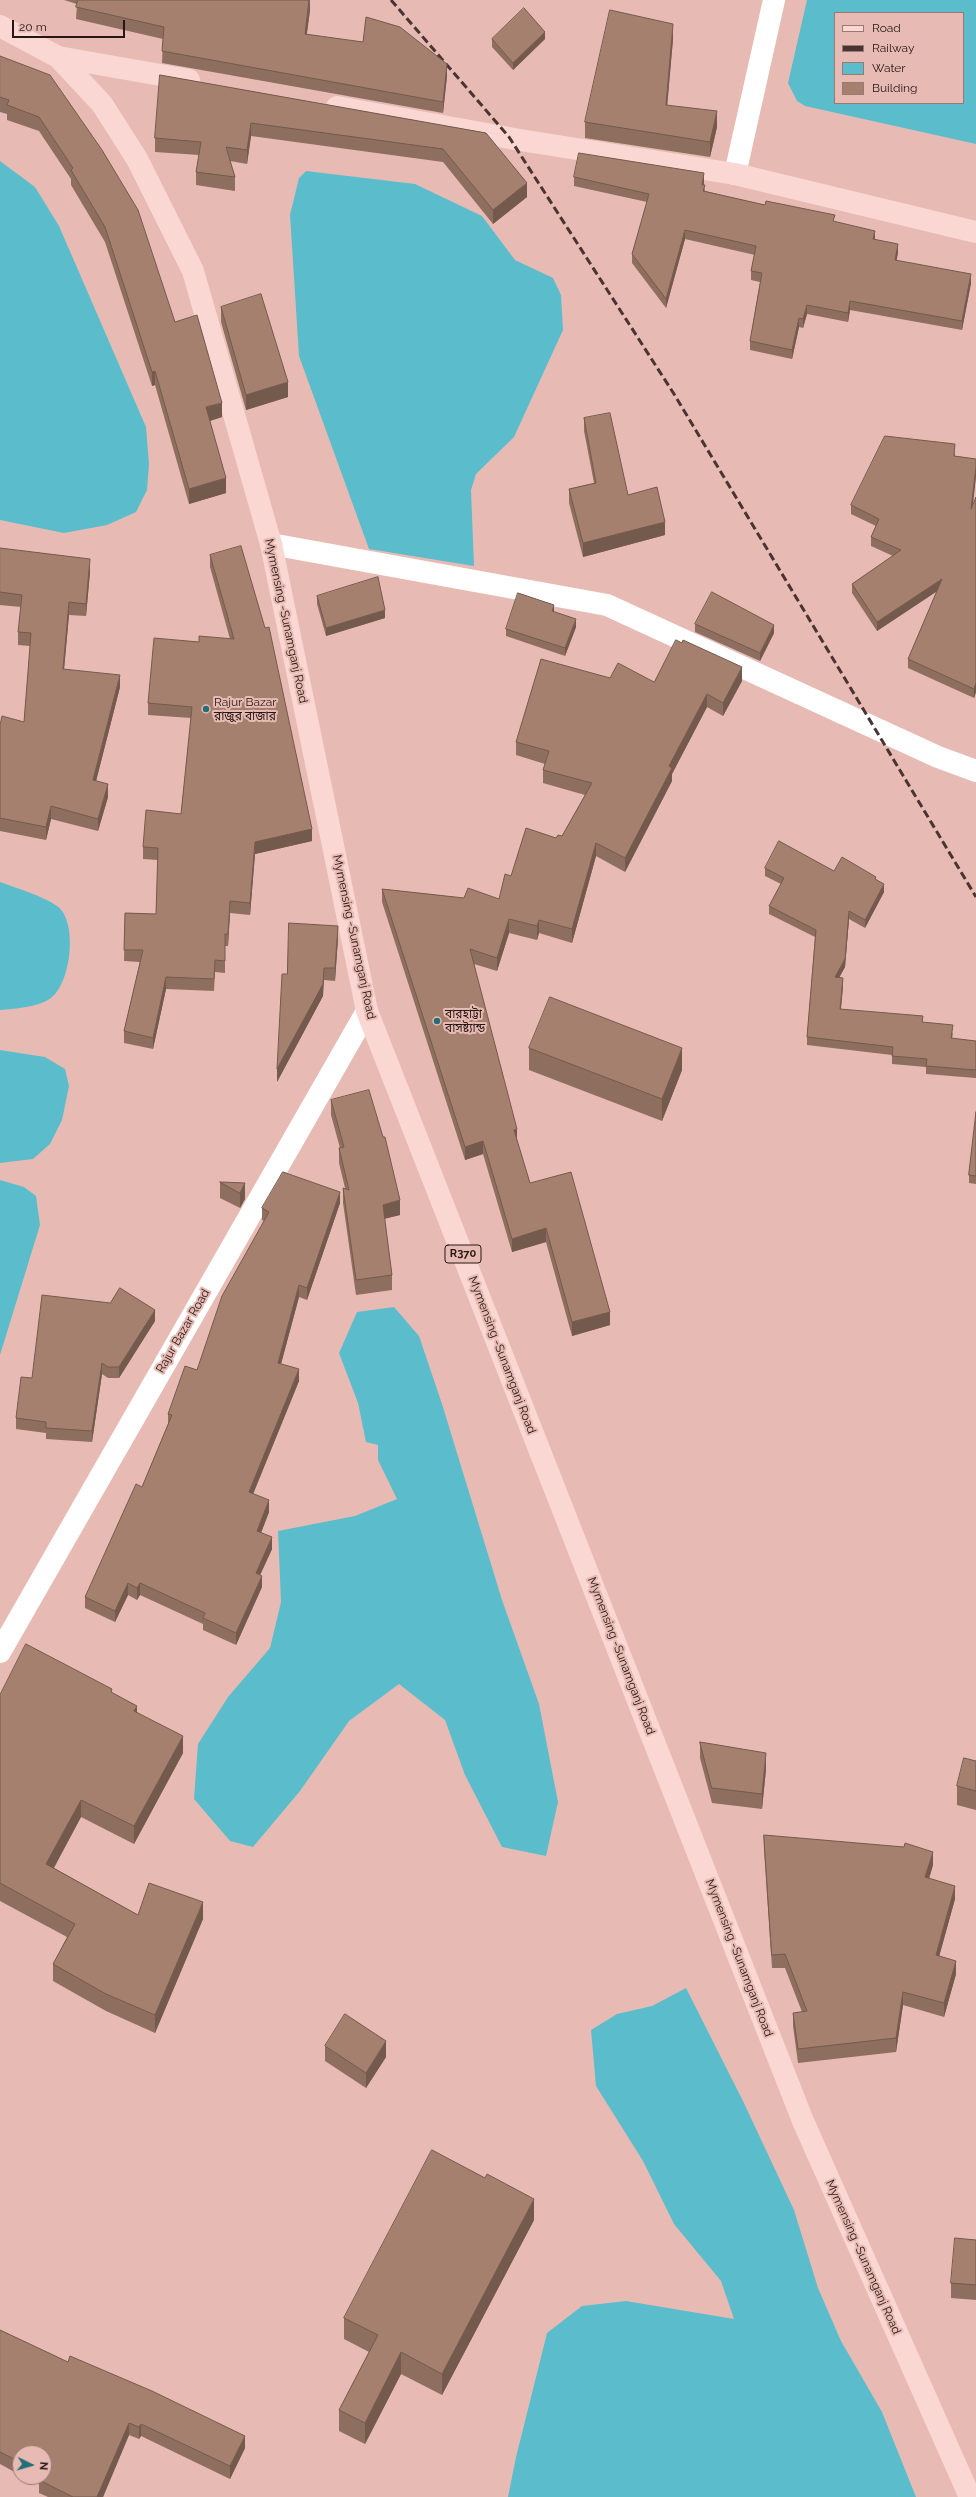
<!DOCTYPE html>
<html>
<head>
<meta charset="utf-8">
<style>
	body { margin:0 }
	#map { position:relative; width:976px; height:2497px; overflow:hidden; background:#e7bbb4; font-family:Raleway,sans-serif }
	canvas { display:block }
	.legend { position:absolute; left:834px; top:12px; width:130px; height:92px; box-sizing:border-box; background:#e7bbb4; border:1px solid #9a7974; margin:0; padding:5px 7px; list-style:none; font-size:12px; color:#261614 }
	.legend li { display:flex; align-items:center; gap:8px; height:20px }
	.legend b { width:20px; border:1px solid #9a7974 }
	.north { position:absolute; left:12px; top:2445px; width:40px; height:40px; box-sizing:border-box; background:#e7bbb4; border:1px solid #9a7974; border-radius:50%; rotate:95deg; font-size:11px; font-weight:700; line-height:16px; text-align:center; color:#261614 }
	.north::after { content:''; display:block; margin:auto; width:14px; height:18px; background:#246e78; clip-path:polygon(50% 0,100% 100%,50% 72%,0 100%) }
	.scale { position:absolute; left:12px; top:20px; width:113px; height:18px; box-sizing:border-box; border:2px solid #261614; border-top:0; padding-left:5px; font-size:12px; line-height:14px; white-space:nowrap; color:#261614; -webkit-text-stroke:3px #e7bbb4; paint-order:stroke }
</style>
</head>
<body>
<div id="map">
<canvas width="976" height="2497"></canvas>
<ul class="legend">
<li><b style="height:5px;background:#fad7d2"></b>Road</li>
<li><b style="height:5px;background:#493431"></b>Railway</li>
<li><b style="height:11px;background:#5bbdcc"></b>Water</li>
<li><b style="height:11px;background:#a5806e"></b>Building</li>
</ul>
<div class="north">N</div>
<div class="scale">20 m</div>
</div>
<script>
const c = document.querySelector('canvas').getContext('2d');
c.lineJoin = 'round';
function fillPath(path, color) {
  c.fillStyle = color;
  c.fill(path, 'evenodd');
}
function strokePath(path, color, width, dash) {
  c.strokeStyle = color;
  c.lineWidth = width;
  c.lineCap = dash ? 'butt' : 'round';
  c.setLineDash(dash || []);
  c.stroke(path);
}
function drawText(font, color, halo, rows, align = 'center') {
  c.font = font + ' Raleway,"Noto Sans Bengali",sans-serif';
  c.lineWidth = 4;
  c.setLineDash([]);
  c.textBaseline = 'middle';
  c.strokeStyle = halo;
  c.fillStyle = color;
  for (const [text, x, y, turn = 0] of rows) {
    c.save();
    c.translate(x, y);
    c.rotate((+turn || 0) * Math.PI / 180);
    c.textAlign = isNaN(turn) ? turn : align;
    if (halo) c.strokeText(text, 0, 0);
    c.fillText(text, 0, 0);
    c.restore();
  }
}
const water = new Path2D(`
	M807,0h169v144l-171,-38 -8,-5 -9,-18zM835,13h128v90h-128z
	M0,161l35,26 24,39 87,201 3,37 -2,26 -11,22 -29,13 -43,8 -64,-13z
	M306,171l109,13 67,32 33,44 38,18 8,17 2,35 -49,107 -38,37 -5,16 3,76 -105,-17 -70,-193 -9,-141 9,-37z
	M0,882c16,6 43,14 57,24 22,15 14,82 -9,94 -13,7 -33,9 -48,10z
	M0,1050l45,7 20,12 4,17 -7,34 -12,24 -17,15 -33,4z
	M0,1180l24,7 12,9 4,29 -40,130z
	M394,1307l25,29 23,68 60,196 37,104 19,98 -12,54 -44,-9 -37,-72 -20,-55 -46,-36 -50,37 -49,70 -47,56 -23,-6 -36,-42 4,-55 30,-47 42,-49 11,-46 -3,-71 77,-15 42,-17 -19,-39v-15l-12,-3 -8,-39 -19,-50 18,-41z
	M686,1988l57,113 51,109 24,78 23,53 41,71 34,85h-408l8,-40 31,-124 35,-27 44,-5 108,18 -13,-38 -47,-57 -31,-63 -47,-75 -5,-56 26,-16 35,-8z`);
const minor = new Path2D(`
	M735,174l39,-174
	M271,544l336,61 331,152 38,14
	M0,1652l367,-641`);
const major = new Path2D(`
	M0,26l58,31 44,47 35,55 56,112 78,273 96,467 436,1110 167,376
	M58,57l131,23
	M337,107l183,33 215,34 241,58`);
const rail = new Path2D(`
	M391,0l118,137 165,257 302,503`);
const wall = new Path2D(`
	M64,0h246v10l-3,24 140,42 -4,37 -281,-50 1,-24 -87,-20 1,-15z
	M492,39h53l-32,31 -21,-23z
	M673,39l-6,66 50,22 -7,30 -125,-19v-16z
	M0,56l175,266 47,95 -12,4 16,72 -37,11 -34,-119 -3,1 -47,-144 -34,-57v-6l-32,-48 -32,-11v-6l-7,-2z
	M160,75l326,58 41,64 -34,27 -50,-62 -192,-26 -4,28 -17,-3 5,16v14l-39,-6v-13l3,-17 -44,-3v-14z
	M574,177l130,5v3l1,6 130,31 40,17 23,14 -2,7 75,23 -9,47 -112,-20 -2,12 -41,-8 -4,14 -4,-1 -7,32 -42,-9v-9l10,-59 -9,-2v-9l4,-16 -70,-16 -19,69 -34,-45v-9l15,-52 -73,-16z
	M221,307l67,90 -42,13 -25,-88z
	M584,418l44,77 37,40 -82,22 -14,-54v-14l25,-6 -10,-52z
	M955,453v3l21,3v17l-3,29 3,-8v195l-2,6 -66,-30v-9l29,-68 -60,40 -25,-38v-9l41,-28 -22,-10v-9l5,-11 -25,-12v-9z
	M0,548l90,24 -4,44 -17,-1 -5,54 56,18 -24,94 12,16 -10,34 -47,-12 -5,21 -46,-9v-106l24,-3 6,-76 -12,-1v-13l3,-25 -21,-2z
	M210,555l102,286 -57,13 -5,61 -20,-2 -2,33h-3v27l-10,-1 -1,19 -48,-2 -13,60 -29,-6v-12l16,-69 -16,-1 1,-48 31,1 2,-54 -15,-1v-12l38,-33 10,-96 -43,-3v-12l51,-61 31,-3 -20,-72z
	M317,596l68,22 -59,18 -9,-32z
	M695,624l79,9 -14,28 -65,-29z
	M576,627l-11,29 -59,-20v-7z
	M610,678l44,4 88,-1 -19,35 -16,-9 -35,67v7l-47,91 -29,-16 -24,87 -33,-10 -2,7 -28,-7 -12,38 -23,-7 43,177 13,42 80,142 -38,11 -26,-94 -34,10 -29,-98 -18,6 -83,-258v-13l82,9 35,1 12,-23 45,-38 6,-2 23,-41 -42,-12v-13l2,-6 -29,-9v-13z
	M765,868l69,3 42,9 8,12 -19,36 -16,-9 -4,48 -6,11 4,8 -2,23 82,13 30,11 -1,6 24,2v37l-50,-4v-7l-34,-3v-9l-85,-10v-8l8,-100 -46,-23v-8l12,-22 -16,-8z
	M338,938l-3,43 -11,-1 -1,16 -46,86 10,-108z
	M529,1048l153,22 -20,51 -133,-51z
	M331,1100l69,115 -16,4 8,56v15l-36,5 -13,-92v-15h2l-6,-25v-15h1l-9,-33z
	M976,1112v72l-7,-1v-8z
	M220,1182l25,1v16l-5,9 -20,-10z
	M340,1203l-33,97 -8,-3 -18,67 18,17 -46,113 16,18 -8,21 11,16 -12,26 2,12 -26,58 -33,-15v-6l-63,-29 -3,5 -9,-5 -13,27 -30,-14v-11l57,-110 26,-63v-10l29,-44 67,-149 -2,-1v-12z
	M155,1321l-36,57h-11l-6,-4 -10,68 -46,-3v-6l-30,-4v-11l16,-40z
	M112,1693l25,19 46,41 -49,91 -53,-27 -27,51 84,47 65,4 -48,114 -49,-22 -53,-30v-17l14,-27 -67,-36v-206z
	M700,1742l66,27 -4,40 -50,-6 -12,-45z
	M976,1761v49l-19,-5v-19z
	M764,1835l169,30 -4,14 26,20 -16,57 17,18 -12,43 -41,-12 -7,47 -98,11 -5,-37v-13l9,-1 -17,-44h-13l-8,-120z
	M325,2046l61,11 -20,31 -41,-27z
	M534,2220l-92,175 -41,-21 -36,70 -26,-13v-21l30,-58 -25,-13v-21z
	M976,2240v60l-25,-2v-15z
	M0,2330l245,118 -15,31 -89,-43 -2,3 -10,-4 -26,62h-55l-9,-4v-9l-14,-7h19v-24h-24v22l-20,-11z`);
const shadedWall = new Path2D(`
	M310,0v10l-5,35v-11z
	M673,24v15l-7,81v-15z
	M545,32v7l-32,31v-7z
	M447,64v12l-4,37v-11z
	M717,111v16l-7,30v-15z
	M251,123v13l-4,28v-14z
	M704,173v9l-2,12v-9z
	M527,183v14l-34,27v-14z
	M685,230v9l-19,69v-9z
	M875,231v9l-2,-1z
	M898,244v9l-3,16v-9z
	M971,274v9l-9,47v-9z
	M850,301v9l-2,12v-9z
	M807,305v9l-4,14v-9z
	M799,318v9l-7,32v-9z
	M155,371v14l-3,1v-14z
	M288,382v15l-42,13v-15z
	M222,403v14l-16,5v-15z
	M976,467v9l-5,42v-9z
	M226,478v15l-37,11v-15z
	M665,522v13l-82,22v-14z
	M90,559v13l-4,44v-12z
	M942,579v9l-65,43v-9z
	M69,602v13l-6,66v-12z
	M554,605v8l-2,-2z
	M385,610v8l-59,18v-8z
	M576,619v8l-11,29v-8z
	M774,625v8l-14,28v-8z
	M742,667v14l-19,35v-13z
	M120,675v12l-27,106v-13z
	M976,683v9l-2,6v-9z
	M707,694v13l-35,67v7l-47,91v-14l44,-92z
	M108,784v13l-10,34v-12z
	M51,806v13l-5,21v-13z
	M312,829v12l-57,13 -5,61v-12l5,-61z
	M596,843v13l-24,87v-14z
	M884,884v8l-19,36v-8z
	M230,901v12l-2,33v-12z
	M849,911v8l-4,48 -10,18v-8z
	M509,919v14l-12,38v-13z
	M539,920v13l-2,7v-14z
	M338,926v12l-3,43v-13z
	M324,968l-1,28 -46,86v-13z
	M166,977v12l-13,60v-11z
	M843,978v8l-3,31v-8z
	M682,1048v22l-20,51v-22z
	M517,1129v13l-3,-12z
	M483,1141v13l-18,6v-13z
	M245,1183v16l-5,9v-15z
	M340,1192v11l-33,97v-12z
	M400,1200v15l-17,4v-14z
	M546,1228v14l-34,10v-13z
	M299,1285v12l-21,78v-12z
	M155,1310v11l-36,57v-11z
	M610,1312v13l-38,11v-14z
	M102,1363v11l-10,68v-11z
	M299,1369v12l-50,123v-12z
	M269,1500v12l-12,31v-12z
	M272,1537v12l-16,35v-11z
	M262,1576v11l-26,58v-12z
	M128,1583v12l-13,27v-11z
	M140,1583v12l-3,5v-12z
	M137,1706v18l-3,-13z
	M183,1736v17l-49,91v-18z
	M766,1753v16l-4,40v-15z
	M81,1800v17l-35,65v-18z
	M933,1852v13l-8,26v-14z
	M955,1886v13l-19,69v-13z
	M203,1902v17l-48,114v-18z
	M956,1961v13l-12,43v-14z
	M903,1992v13l-7,47v-14z
	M386,2041v16l-20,31v-15z
	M534,2199v21l-92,175v-21z
	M401,2352v22l-36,70v-21z
	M129,2423v12l-26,62h-6z
	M141,2424v12l-2,3v-12z
	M245,2436v12l-15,31v-13z`);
const building = new Path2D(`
	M78,0h231l-4,34 58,8 3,-25 34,10 47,37 -4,38 -281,-51 2,-24 -88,-20z
	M524,8l21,24 -32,31 -21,-24z
	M610,10l63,14 -7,81 51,6 -7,31 -125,-20z
	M0,56l50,19 52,75 36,60 37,112 22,-7 25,88 -16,4 20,71 -37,11 -34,-118 -3,1 -47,-145 -34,-57 2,-2 -34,-51 -32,-12 2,-5 -9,-3z
	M160,75l326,58 41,50 -34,27 -50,-61 -192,-26 -4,27 -21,-3 9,30 -39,-5 5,-30 -46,-4z
	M579,153l125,20 -2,12h3l-2,6 62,14 1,-4 69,14 -2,6 42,10 -2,8 25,5 -3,16 76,14 -9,47 -112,-20 -2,12 -41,-8 -4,14 -4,-1 -7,32 -42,-9 12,-68 -11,-2 5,-25 -71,-16 -19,69 -34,-45 17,-60 -75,-17z
	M261,294l27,88 -42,13 -25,-88z
	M610,413l18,82 29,-8 8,35 -82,21 -14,-54 27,-6 -12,-65z
	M885,436l70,8 -1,12 22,3v8l-5,42 5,-12v186l-2,6 -66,-30 34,-80 -65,43 -25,-38 49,-34 -30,-13 8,-18 -28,-14z
	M241,546l24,82 4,-1 43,202 -57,13 -5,61 -20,-2 -2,33h-3v27l-10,-1 -1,19 -48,-2 -13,61 -29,-7 19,-81h-19l1,-37 31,1 2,-66 -15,-1 3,-37 35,4 11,-107 -44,-4 6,-65 45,4v-6l35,3 -24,-84z
	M0,548l90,11 -4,45 -17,-2 -6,67 57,6 -27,105 15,4 -10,35 -47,-13 -5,21 -46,-9v-93l2,-9 22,6 7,-89 -13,-1 4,-37 -22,-3z
	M378,577l7,33 -59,18 -9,-32z
	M712,592l62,33 -14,28 -65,-29z
	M518,593l36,12 -2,6 24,8 -11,29 -59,-19z
	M676,640l6,3 1,-3 59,27 -19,36 -16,-9 -38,72 3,2 -47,90 -29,-15 -24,86 -33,-9 -2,6 -28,-7 -12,39 -27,-9 47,180 -3,1 16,53 41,-11 39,140 -38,10 -26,-94 -34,11 -29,-98 -18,6 -83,-258 82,9 4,-10 31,11 6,-25 6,2 15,-48 30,10 2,-3 4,1 30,-53 -49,-13 6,-19 -33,-9 25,-83 69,19 8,-15 36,19z
	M779,841l55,30 8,-14 34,20 -1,2 9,5 -19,36 -16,-9 -4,48 -10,18 8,1 -3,31 83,7 -1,6 31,3 -2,13 25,3v29l-50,-4 1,-7 -35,-3 1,-9 -86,-10 9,-107 -47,-24 15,-28 -19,-10z
	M289,923l49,3 -3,42h-11l-1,16 -46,85 5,-95h5z
	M550,997l132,51 -20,51 -133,-51z
	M369,1090l14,47h2l15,63 -17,5 9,70 -36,5 -13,-92 6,2 -10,-42 5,-1 -13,-47z
	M976,1112v64l-7,-1z
	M283,1172l57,20 -33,96 -8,-3 -21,78 21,6 -50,123 20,8 -12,31 15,6 -16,36 6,3 -26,57 -33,-15 2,-5 -65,-30 -3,5 -9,-5 -13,28 -30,-14 51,-113 6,3 30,-72 -4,-1 17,-48 12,4 25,-74 47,-84 -7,-4z
	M220,1182l25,1 -5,10z
	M120,1288l35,22 -36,57h-11l-6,-4 -10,68 -46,-3v-6l-30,-4 5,-41 11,1 10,-83 68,8z
	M26,1644l86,45 -1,3 26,14 -3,5 49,25 -49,90 -53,-26 -35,64 92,51 11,-32 54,19 -48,113 -49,-21 -53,-30 22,-40 -75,-41v-188z
	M700,1742l66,11 -4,41 -50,-6z
	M964,1758l12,3v30l-19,-5z
	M764,1835l140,12 1,-4 28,9 -8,25 30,9 -19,69 20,6 -12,42 -41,-11 -7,46 -98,11 -5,-36 14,-2 -22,-57 -13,1z
	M345,2014l41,27 -20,32 -41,-27z
	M432,2150l53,28 2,-4 47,25 -92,175 -41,-22 -36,71 -26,-13 39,-75 -34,-17z
	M955,2238l21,2v45l-25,-2z
	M0,2330l68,32 2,-6 82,35 93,45 -15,30 -89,-42 -2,3 -10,-4 -32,74h-24l-34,-17 2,-3h3v-24h-24v9l-20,-10z`);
const markers = [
	[206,709,4,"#246e78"],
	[437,1021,4,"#246e78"]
];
const shields = [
	[463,1254,36]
];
const shieldNames = [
	["R370",463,1254]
];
const streetNames = [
	["Mymensing -Sunamganj Road",286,621,78],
	["Mymensing -Sunamganj Road",354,937,78],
	["Rajur Bazar Road",183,1331,-60],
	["Mymensing -Sunamganj Road",502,1355,69],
	["Mymensing -Sunamganj Road",621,1656,69],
	["Mymensing -Sunamganj Road",739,1958,69],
	["Mymensing -Sunamganj Road",863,2257,66]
];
const poiNames = [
	["Rajur Bazar",214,702],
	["রাজুর বাজার",214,716],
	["বারহাট্টা",445,1014],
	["বাসষ্ট্যান্ড",445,1028]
];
fillPath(water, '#5bbdcc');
strokePath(minor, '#fff', 22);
strokePath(major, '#fad7d2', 22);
strokePath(rail, '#493431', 3, [8, 4]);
fillPath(wall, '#8e6e5f');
fillPath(shadedWall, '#745a4d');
fillPath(building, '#a5806e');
strokePath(building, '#745a4d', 1);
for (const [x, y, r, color] of markers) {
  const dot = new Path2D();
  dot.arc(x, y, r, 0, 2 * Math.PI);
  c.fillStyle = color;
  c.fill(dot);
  strokePath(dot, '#e7bbb4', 1.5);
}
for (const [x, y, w] of shields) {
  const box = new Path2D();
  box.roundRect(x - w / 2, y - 9, w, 18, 3);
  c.fillStyle = '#e7bbb4';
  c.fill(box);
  strokePath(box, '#261614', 1);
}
drawText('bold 11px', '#261614', null, shieldNames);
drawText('12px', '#261614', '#e7bbb4', streetNames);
drawText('12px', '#261614', '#e7bbb4', poiNames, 'left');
</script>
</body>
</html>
